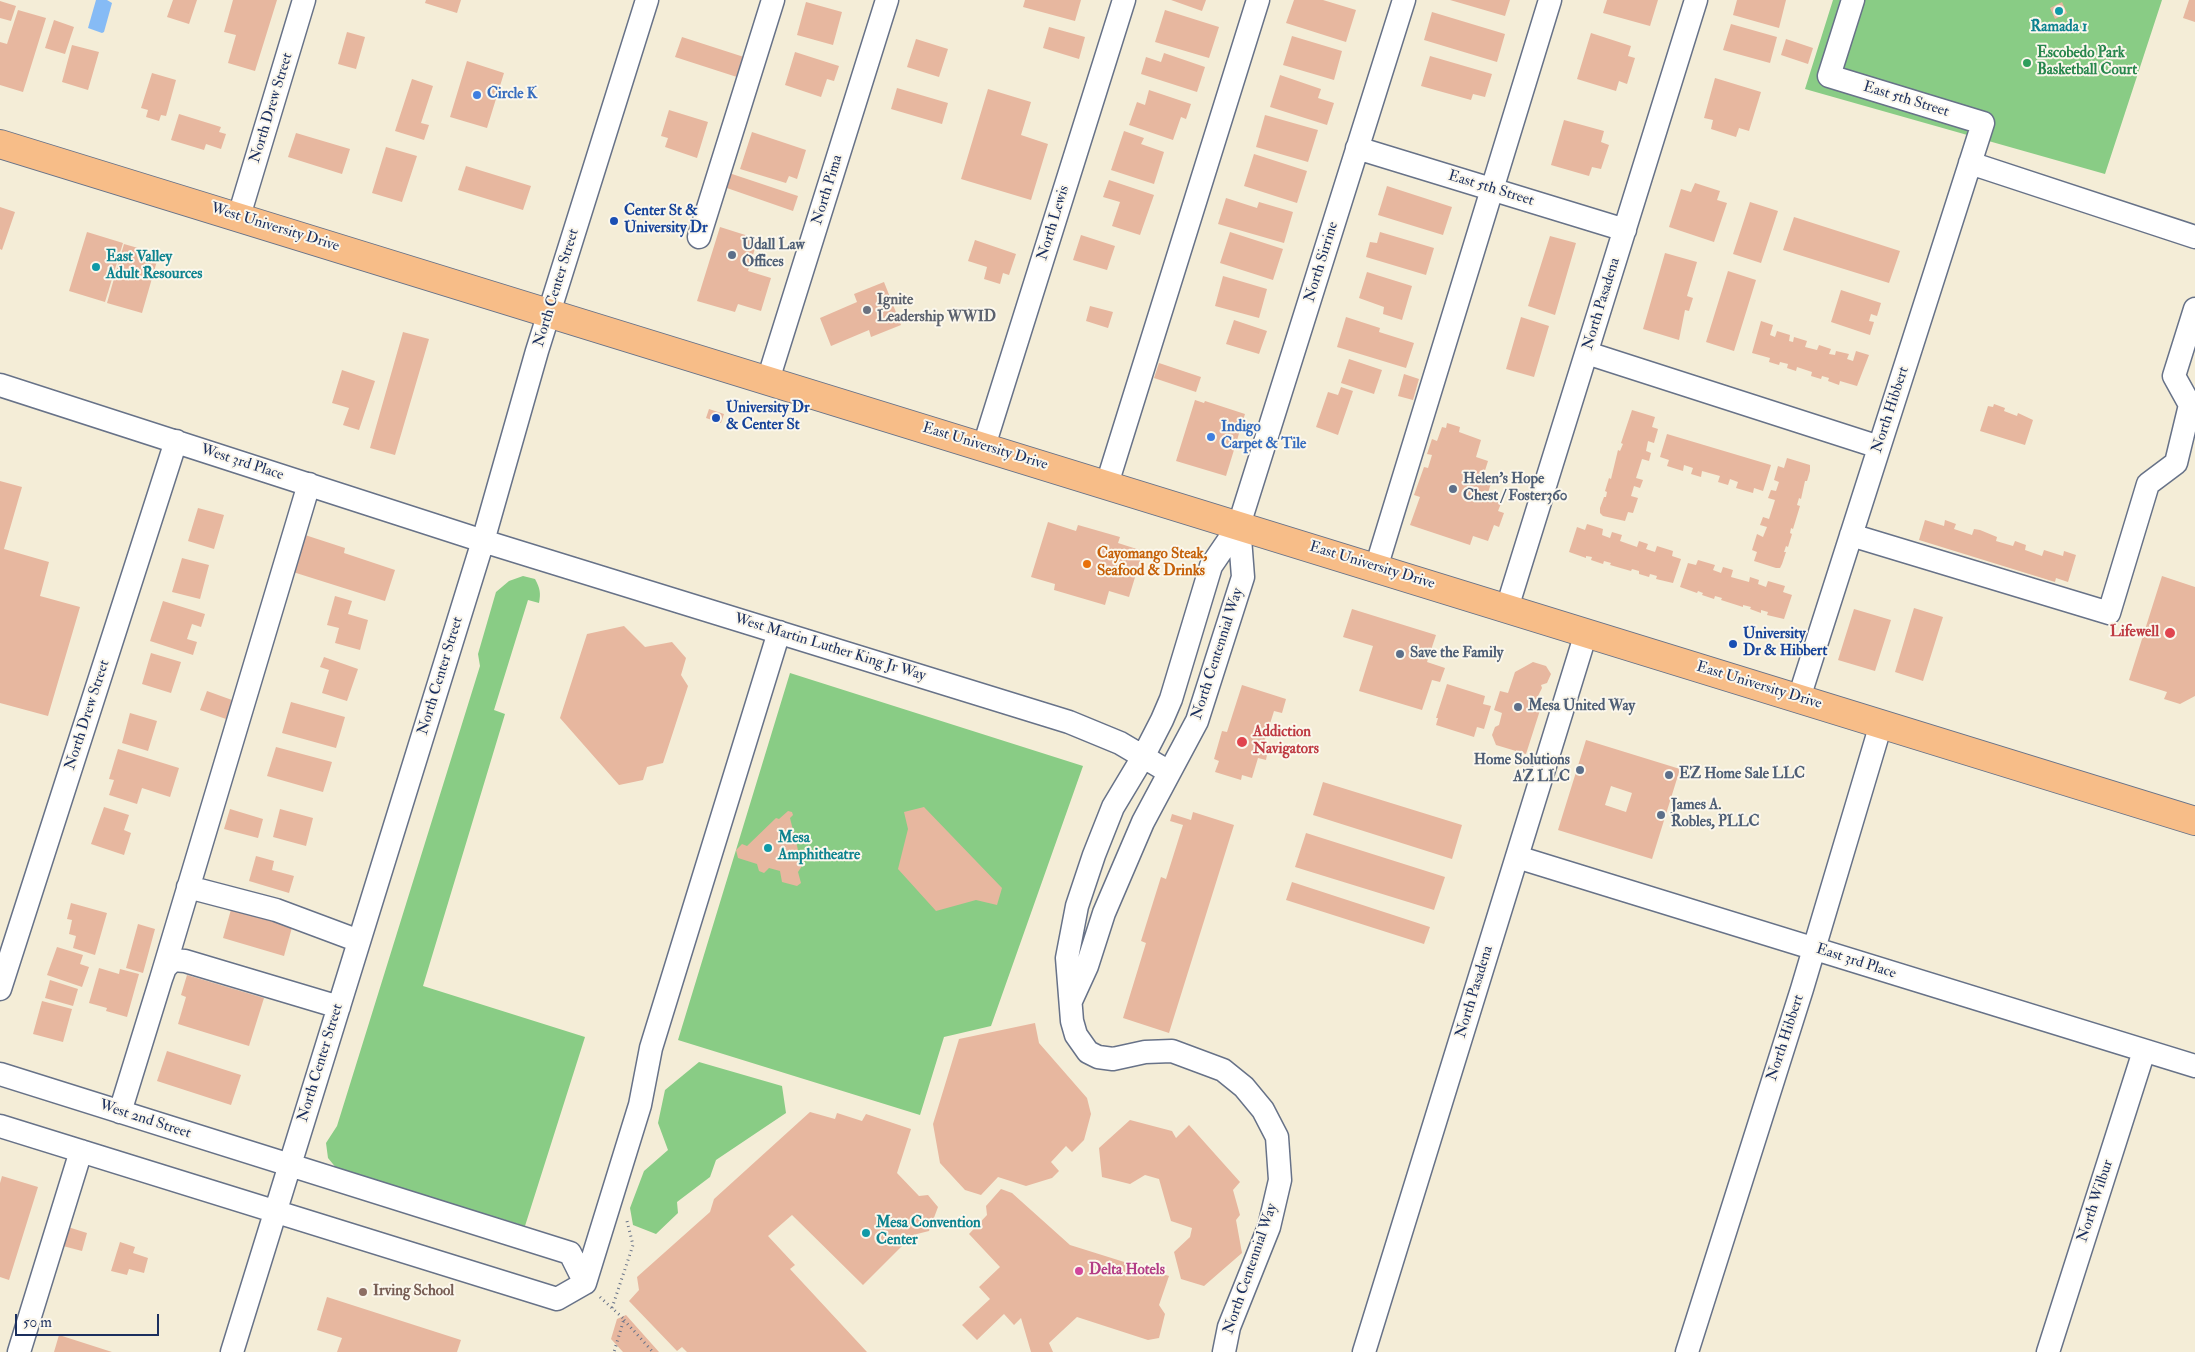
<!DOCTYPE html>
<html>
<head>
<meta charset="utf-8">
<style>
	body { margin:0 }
	#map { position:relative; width:2195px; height:1352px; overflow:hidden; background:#f4edd7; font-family:"IM FELL Double Pica",serif }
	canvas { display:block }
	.scale { position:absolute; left:15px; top:1314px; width:144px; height:22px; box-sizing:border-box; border:2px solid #1b2f5e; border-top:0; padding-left:6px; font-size:15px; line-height:18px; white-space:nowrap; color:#1b2f5e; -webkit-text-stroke:4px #fbf7ec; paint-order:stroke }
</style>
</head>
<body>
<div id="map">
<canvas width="2195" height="1352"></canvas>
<div class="scale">50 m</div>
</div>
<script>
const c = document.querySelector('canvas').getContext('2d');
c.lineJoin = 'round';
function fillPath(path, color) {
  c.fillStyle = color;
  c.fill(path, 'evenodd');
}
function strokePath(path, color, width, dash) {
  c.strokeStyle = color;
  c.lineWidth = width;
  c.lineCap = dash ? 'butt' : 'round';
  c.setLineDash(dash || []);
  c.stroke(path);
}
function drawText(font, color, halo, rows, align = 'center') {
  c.font = font + ' "IM FELL Double Pica",serif';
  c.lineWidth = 4;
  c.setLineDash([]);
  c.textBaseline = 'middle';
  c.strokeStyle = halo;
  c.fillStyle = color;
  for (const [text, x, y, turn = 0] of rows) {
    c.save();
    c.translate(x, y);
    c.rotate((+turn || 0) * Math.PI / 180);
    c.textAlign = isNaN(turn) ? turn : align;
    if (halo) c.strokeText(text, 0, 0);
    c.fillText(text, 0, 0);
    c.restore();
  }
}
const green = new Path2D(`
	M1833,0h329l-57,174 -300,-85z
	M523,576l12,3c5,9 6,14 4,24l-11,-3 -34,110 11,4 -82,272 162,51 -60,189 -188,-57 -9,-11 -2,-15 11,-17 143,-460 -2,-12 18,-62 13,-11z
	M790,673l293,93 -92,260 -47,11 -24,78 -242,-75z
	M699,1062l83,24 4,27 -70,47 -6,17 -33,25 1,11 -22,21 -23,-9 -3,-17 14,-37 24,-21 -10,-27 7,-33z`);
const water = new Path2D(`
	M96,0h11l5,3 -8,29 -2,1 -14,-5z`);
const building = new Path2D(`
	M173,0h24l-8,24 -22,-7z
	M233,0h44l-22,71 -27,-8 8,-28 -12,-3z
	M426,0h35l-4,13 -32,-10z
	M1025,0h56l-6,21 -52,-14z
	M1171,0h35l-4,11z
	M1294,0h29l33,10 -10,32 -60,-19z
	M1450,0h60l-5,16z
	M1607,0h51l-8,26 -47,-13z
	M1737,0h49l-7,28 -46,-13z
	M2189,0h6v22l-12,-4z
	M0,1l16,5 -5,15 -11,-3z
	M806,2l36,10 -9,33 -36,-10z
	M2062,2l5,11 -12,6 -5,-11z
	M18,10l28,8 -23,74 -23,-7v-43l7,2z
	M1165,10l54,17 -10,31 -54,-16z
	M1432,12l73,22 -8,28 -73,-22z
	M54,20l20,7 -9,27 -20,-6z
	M1731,24l46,13 -7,26 -47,-13z
	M1049,27l36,10 -6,22 -36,-11z
	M347,32l18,5 -9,32 -18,-5z
	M1591,33l40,13 -3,10 7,2 -8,26 -8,-3 -3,10 -39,-12z
	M1292,36l50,15 -8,29 -51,-15z
	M682,37l65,21 -7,20 -65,-21z
	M916,39l32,10 -9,28 -32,-10z
	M1786,39l27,9 -5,16 -27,-9z
	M72,45l27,7 -11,38 -26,-8z
	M795,52l44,14 -5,15 -7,-2 -6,18 -36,-12z
	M1164,53l41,14 -8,25 -56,-18 5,-17 15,5z
	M1430,56l62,18 -7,23 -12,-3 -2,6 -50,-14z
	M467,61l37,12 -17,55 -37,-11z
	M152,73l24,7 -10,36 -5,-1 -2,6 -13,-4 2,-7 -7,-2z
	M1280,75l41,14 -3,9 16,5 -7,22 -57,-18z
	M1715,78l46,14 -12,39 -10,-3 -3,9 -25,-8 2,-9 -9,-2z
	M412,79l21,7 -12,37 8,2 -5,15 -29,-9z
	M897,88l51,15 -6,21 -51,-15z
	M988,89l43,13 -10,33 27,9 -17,56 -70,-21z
	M1149,90l42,14 -5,15 -5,-2 -8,23 -44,-15 8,-23 8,3z
	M669,110l39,12 -11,36 -32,-11 3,-9 -7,-2z
	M179,114l42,13 -2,5 7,2 -5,15 -15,-5 -2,6 -33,-10z
	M1265,115l53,15 -10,32 -52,-15z
	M1564,120l40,11 -3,11 8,3 -8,24 -9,-2 -3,9 -38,-11z
	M1124,131l20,7 -3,6 23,8 -10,32 -43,-14z
	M752,132l54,18 -9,29 -8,-3 -3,7 -46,-14z
	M296,133l54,16 -8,25 -54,-17z
	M386,147l31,9 -15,46 -30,-9z
	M1254,154l53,17 -10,32 -53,-17z
	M466,166l65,20 -8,24 -65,-20z
	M729,173l69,23 -5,15 -69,-24z
	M1109,180l45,15 -14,40 -28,-9 8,-24 -17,-5z
	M1695,183l25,8 -3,9 10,3 -13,39 -45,-15 12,-38 10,3z
	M1387,186l65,21 -9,28 -65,-20z
	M1226,198l31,10 2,-6 34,10 -9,31 -66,-19z
	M1750,202l28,9 -17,52 -28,-9z
	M0,207l15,5 -13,38 -2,-1z
	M1794,217l106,34 -11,32 -106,-33z
	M720,227l38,12 -10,32 23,7 -10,33 -23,-7 -3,8 -38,-11z
	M87,232l36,11 -18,59 -36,-11z
	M1230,232l53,17 -10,31 -53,-17z
	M1380,232l54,16 -8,27 -60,-18 4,-15 7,1z
	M1081,235l34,11 -8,24 -34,-10z
	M1550,236l26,7 -21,72 -27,-9z
	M975,240l41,14 -7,21 -6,-2 -3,11 -16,-5 3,-12 -19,-6z
	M124,244l35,10 -17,59 -35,-10z
	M1665,253l32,9 -10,34 6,2 -4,13 -4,-1 -6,30 -36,-11z
	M1728,271l28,9 -22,71 -28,-9z
	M1367,272l45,14 -10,34 -19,-6 1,-7 -25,-9z
	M1223,276l44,13 -8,29 -44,-12z
	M884,282l17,43 -30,12 -2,-7 -38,16 -11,-28 37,-16 -3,-8z
	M1841,290l40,13 -4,13 -6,-2 -2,7 5,1 -4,13 -39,-13z
	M1090,306l23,6 -5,16 -22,-7z
	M1346,317l34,11 -1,4 35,11 -8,25 -69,-21z
	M1521,317l28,9 -15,51 -28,-8z
	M1234,320l33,11 -8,23 -33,-10z
	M1761,321l12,4 -3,10 5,2 2,-6 13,4 -1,6 4,1 1,-5 13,4 -2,6 12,3 2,-5 12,4 -2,5 6,1 1,-4 13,3 -2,5 6,2 3,-10 13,4 -12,31 -17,-5 -1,4 -11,-4 1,-3 -7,-2 -1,3 -10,-3 1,-4 -15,-5 -1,4 -9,-3 1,-4 -8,-2 -1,3 -10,-3 1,-4 -18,-5z
	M403,332l26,7 -34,116 -25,-7z
	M1349,359l33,11 -8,24 -33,-11z
	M1159,363l42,14 -5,15 -42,-14z
	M342,370l33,11 -16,49 -16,-5 6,-17 -17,-5z
	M1404,374l15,5 -6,21 -15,-4z
	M1341,387l12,4 -15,44 -22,-8 12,-35 10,3z
	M1195,400l9,3 1,-2 40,13 -19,62 -50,-15z
	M1994,404l11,4 -1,3 13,5 1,-3 15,7 -8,25 -45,-14 8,-25 5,1z
	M709,409l15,5 -3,9 -15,-5z
	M1632,410l23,7 -3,10 6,2 -4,14 -6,-2 -2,10 5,2 -2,8 -7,-2 -6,19 7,2 -3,8 -6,-2 -3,10 7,2 -5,15 -5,-1 -3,9 -22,-5 -3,-3v-5l4,-11h2l1,-5 -2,-1 4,-13 2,1 7,-29 2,1 3,-7 -2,-1z
	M1447,423l13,4 -1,5 22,8 -5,17 12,4 -6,19 9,3 -4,13 15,5 -4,10 6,2 -5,14 -5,-2 -6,16 -15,-5 -3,9 -60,-20 10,-28 -6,-2 10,-28 4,1 4,-13 -5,-1 5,-15 5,2 5,-14 4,1z
	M1667,434l104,31 -8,26 -9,-3 -1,5 -17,-5 2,-6 -8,-3 -2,6 -10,-3 2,-6 -18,-5 -1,6 -10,-3 2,-6 -9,-3 -1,6 -16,-5 2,-6 -9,-3z
	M1787,458l23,7v6l-3,10h-2l-4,18 -2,-1 -2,7 3,1 -7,23 -2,-1 -1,5 2,1 -4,13 -2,-1 -2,6h2l-4,12 -2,4h-4l-22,-7 3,-9 -5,-2 5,-16 6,3 4,-10 -7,-2 3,-8 6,2 6,-19 -7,-2 3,-8 5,1 3,-9 -5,-2 4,-14 6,2z
	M0,481l22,6 -18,62 45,13 -9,34 40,11 -32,109 -48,-13z
	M198,508l26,7 -10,34 -26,-8z
	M1925,520l19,6 1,-6 11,4 -2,5 18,6 2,-6 6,1 17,7 -1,4 17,5 2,-5 11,4 -1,5 17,6 2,-6 19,6 1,-5 12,4 -8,27 -12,-4 -1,4 -136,-42z
	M1048,522l28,9 2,-6 42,12 -2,6 25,8 -14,46 -20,-6 -4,14 -51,-15 1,-6 -24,-7z
	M1587,524l16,5 -1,6 8,3 2,-6 10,3 -2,6 17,6 2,-6 9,3 -2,5 9,3 2,-6 16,5 -1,5 9,3 -8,24 -17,-4 1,-3 -7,-2 -1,3 -10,-3v-3l-7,-2 -1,2 -21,-6 1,-2 -7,-2 -1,3 -12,-4 1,-3 -6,-1v2l-17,-6 8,-25 8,3z
	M305,535l40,13 -1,5 51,17 -10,31 -92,-29z
	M182,558l27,7 -9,34 -28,-7z
	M1698,560l17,5 -2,5 8,3 2,-6 10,3 -2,7 18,5 1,-5 9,3 -1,4 8,3 2,-6 17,5 -2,6 9,3 -8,24 -17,-4 1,-3 -7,-2v3l-11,-4 1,-2 -8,-2v2l-22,-7 1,-2 -7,-2 -1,3 -12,-4 1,-2 -5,-2 -1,2 -17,-6 8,-24 8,2z
	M2162,576l33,11v109l-15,8 -16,-5 3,-7 -38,-12z
	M335,596l17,5 -4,13 20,6 -8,30 -25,-7 4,-15 -12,-3z
	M163,601l42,13 -4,13 -9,-3 -5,15 10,3 -4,13 -43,-14z
	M1914,608l29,9 -20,64 -28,-9z
	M1352,609l84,26 -9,27 18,6 -5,14 -8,-2 -10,30 -63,-19 14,-45 -30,-9z
	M1854,609l37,11 -16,51 -37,-11z
	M624,626l21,21 27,-5 14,16 -5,17 7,11 -25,77 -16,4 -4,13 -24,5 -59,-67 27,-84z
	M1730,640l9,2 -2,5 -8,-2z
	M151,653l30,9 -10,31 -29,-9z
	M324,657l34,12 -11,32 -25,-8 7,-23 -9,-3z
	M1533,662l13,4 5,8 -4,9 -6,2 1,3 -4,8 4,8 -16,50 -30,-9 -4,-10 3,-8 4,-2 3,-12 -8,-3 6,-19 8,2 7,-21z
	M1447,684l38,12 -2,8 8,2 -7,23 -7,-2 -3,10 -38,-12 2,-7h-2z
	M1242,685l44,14 -4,14 -8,-2 -13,41 6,3 -1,5 -8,-2 -6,20 -10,-3 -1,5 -26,-8 4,-11 -5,-2 8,-28 5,1z
	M207,691l25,9 -6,19 -26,-9z
	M291,702l54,15 -9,31 -54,-15z
	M130,713l27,8 -9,30 -26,-8z
	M1586,740l94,29 -28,90 -94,-29zM1611,786l21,7 -6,19 -21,-7z
	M276,747l56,15 -9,30 -56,-16z
	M118,749l61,19 -9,29 -28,-9 -5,16 -28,-9 5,-15 -5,-1z
	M1323,782l139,43 -10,34 -139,-44z
	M104,807l25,8 -5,15 7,3 -7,22 -33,-11z
	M924,807l78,81 -5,17 -21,-5 -40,11 -38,-42 10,-40 -4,-17z
	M230,809l33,10 -5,19 -34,-9z
	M280,809l33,9 -7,28 -33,-9z
	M788,811l4,1 1,3 -3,3 12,48 -4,6 3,11 -4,3 -15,-4 -2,-11 -11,-3 -5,5 -5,-2 -2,-7 -19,-6 -2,-8 6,-6 5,2 29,-28 3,1z
	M1193,812l41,13 -65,208 -46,-15 23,-75 -5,-2 20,-64 5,2 17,-54 -13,-4 2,-7 19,6z
	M1306,833l139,44 -11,33 -139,-43z
	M256,856l18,5 -2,9 22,6 -5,17 -40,-12z
	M1292,882l138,45 -6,17 -138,-44z
	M71,903l36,10 -12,42 -22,-7 3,-12 -7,-2 3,-14 -5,-1z
	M232,906l61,18 -9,32 -61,-18z
	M138,924l17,5 -12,44 -17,-5z
	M57,947l26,8 -3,9 9,3 -7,20 -35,-12z
	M99,968l20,6 1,-5 19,5 -12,43 -21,-6 1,-3 -18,-5z
	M187,975l77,23 -15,48 -71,-22 8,-27 -5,-2z
	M50,980l28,9 -5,17 -28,-8z
	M42,1001l30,8 -9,33 -30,-8z
	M1035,1023l4,20 48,55 4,16 -7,26 -12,12 -6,-6 -15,16 8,9 -7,7 -26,8 -28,-9 -17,18 -16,-5 -25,-27 -7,-39 26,-85z
	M167,1051l74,24 -10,30 -74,-24z
	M810,1112l25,7 2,-6 25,8 4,-7 45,15 -14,44 22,23 9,-1 10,12 -9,24 -16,4 -50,50 -71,-70 -24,21 27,29 -5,4 77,83h-180l-5,-5 -5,4 -48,-50 10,-11 -2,-13 73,-65 4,-13z
	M1130,1120l42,11 4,7 13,-13 51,57 -7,8 7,25 -4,5 6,33 -38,33 -23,-7 -7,-27 16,-15 2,-9 -21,-7 -12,-42 -14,-4 -15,9 -28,-7 -3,-29z
	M2,1176l36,11 -29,93 -9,-3v-94z
	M1001,1189l11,4 58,52 99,31 -10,29 6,9 -6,24 -11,2 -71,-23 -28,26 4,9h-22l-10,-34 -7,7 -10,-11 -27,26 -15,-15 28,-26 -11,-12 21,-20 -31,-33 18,-19 -1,-9z
	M68,1227l19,6 -5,18 -19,-5z
	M120,1242l15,5 -2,6 15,5 -4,15 -15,-4 -2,6 -16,-4z
	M327,1297l134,43 -4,12h-120l5,-14 -25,-8z
	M626,1315l33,37h-36l-12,-13 6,-20z
	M59,1335l53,17h-58z`);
const path = new Path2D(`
	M600,1297l24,22 -10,33
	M612,1308l21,-63 -6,-24
	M624,1320l29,32`);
const minor = new Path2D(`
	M1357,148l268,82
	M1970,163l225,74
	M239,216l65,-216
	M699,237l74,-237
	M1587,353l292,94
	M768,380l119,-380
	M0,385l483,156 586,181 51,21 49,29
	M984,446l140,-446
	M1107,484l151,-484
	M1851,535l258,78 39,-129 28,-21 14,-58 -16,-29 21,-67
	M1376,568l174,-568
	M1507,608l189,-608
	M1799,698l184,-575 -154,-47 24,-76
	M1517,857l678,209
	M188,887l88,23 83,31
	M161,979l148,-495
	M0,989l176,-548
	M1071,1001l16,-35 17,-53 39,-91 54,-101 46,-144 -4,-52
	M0,1074l570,179 15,30
	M120,1112l41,-133 4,-11 8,-8 12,1 154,46
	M0,1126l557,173 28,-16 55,-178 11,-57 128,-416
	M19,1352l62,-201
	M232,1352l251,-811 54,-190 110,-351
	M1224,1352l5,-25 40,-100 11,-47 -3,-43 -14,-27 -19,-23 -21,-17 -51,-19 -27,1 -32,7 -15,-2 -10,-5 -12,-17 -4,-14 -5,-63 10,-52 17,-51 19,-48 30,-50 19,-37 9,-21 40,-133 28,-41 165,-525
	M1364,1352l222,-719
	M1687,1352l115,-363 79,-265
	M2048,1352l96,-301`);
const major = new Path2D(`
	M0,144l2195,677`);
const markers = [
	[2059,11,5,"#0f9aa8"],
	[2027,63,5,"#2e9e5b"],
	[477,95,5,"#3f7fe0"],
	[614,221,5,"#1a4fb4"],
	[732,255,5,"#5c6f8a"],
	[96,267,5,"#0f9aa8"],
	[867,310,5,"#6b7280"],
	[716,418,5,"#1a4fb4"],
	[1211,437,5,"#3f7fe0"],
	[1453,489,5,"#5c6f8a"],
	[1087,564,5,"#e8710a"],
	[2170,633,6,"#e0444e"],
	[1733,644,5,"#1a4fb4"],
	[1400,654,5,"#5c6f8a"],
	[1518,707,5,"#5c6f8a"],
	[1242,742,6,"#e0444e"],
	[1580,770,5,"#5c6f8a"],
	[1669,775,5,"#5c6f8a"],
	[1661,815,5,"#5c6f8a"],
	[768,848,5,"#0f9aa8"],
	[866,1233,5,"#0f9aa8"],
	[1079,1271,5,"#d1479c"],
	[363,1292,5,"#8d6e63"]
];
const cultureNames = [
	["Ramada 1",2059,28,"center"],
	["East Valley",106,258],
	["Adult Resources",106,275],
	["Mesa",778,839],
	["Amphitheatre",778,856],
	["Mesa Convention",876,1224],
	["Center",876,1241]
];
const leisureNames = [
	["Escobedo Park",2037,54],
	["Basketball Court",2037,71]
];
const shopNames = [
	["Circle K",487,95],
	["Indigo",1221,428],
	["Carpet & Tile",1221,445]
];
const streetNames = [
	["East 5th Street",1906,100,17],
	["North Drew Street",272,108,-73],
	["East 5th Street",1491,189,17],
	["North Pima",828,190,-73],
	["North Lewis",1054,223,-73],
	["West University Drive",275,228,17],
	["North Sirrine",1322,262,-73],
	["North Center Street",557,288,-73],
	["North Pasadena",1602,304,-73],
	["North Hibbert",1891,410,-72],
	["East University Drive",985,447,17],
	["West 3rd Place",242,463,18],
	["East University Drive",1372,566,17],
	["West Martin Luther King Jr Way",830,648,17],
	["North Centennial Way",1218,654,-72],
	["North Center Street",441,676,-73],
	["East University Drive",1759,686,17],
	["North Drew Street",88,715,-72],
	["East 3rd Place",1856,962,18],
	["North Pasadena",1475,992,-73],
	["North Hibbert",1786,1038,-72],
	["North Center Street",321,1063,-73],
	["West 2nd Street",145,1120,18],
	["North Wilbur",2096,1201,-72],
	["North Centennial Way",1251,1269,-71]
];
const transitNames = [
	["Center St &",624,212],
	["University Dr",624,229],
	["University Dr",726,409],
	["& Center St",726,426],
	["University",1743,635],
	["Dr & Hibbert",1743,652]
];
const serviceNames = [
	["Udall Law",742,246],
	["Offices",742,263],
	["Helen's Hope",1463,480],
	["Chest / Foster360",1463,497],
	["Save the Family",1410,654],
	["Mesa United Way",1528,707],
	["Home Solutions",1570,761,"right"],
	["AZ LLC",1570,778,"right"],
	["EZ Home Sale LLC",1679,775],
	["James A.",1671,806],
	["Robles, PLLC",1671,823]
];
const worshipNames = [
	["Ignite",877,301],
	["Leadership WWID",877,318]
];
const foodNames = [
	["Cayomango Steak,",1097,555],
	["Seafood & Drinks",1097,572]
];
const healthNames = [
	["Lifewell",2159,633],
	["Addiction",1253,733,"left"],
	["Navigators",1253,750,"left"]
];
const hotelNames = [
	["Delta Hotels",1089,1271]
];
const educationNames = [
	["Irving School",373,1292]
];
fillPath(green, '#89cc85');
fillPath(water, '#86bbf5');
fillPath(building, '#e7b79f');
strokePath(minor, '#677288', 25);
strokePath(major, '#677288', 30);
strokePath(path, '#677288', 3, [1, 4]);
strokePath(minor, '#fff', 22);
strokePath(major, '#f7bd88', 28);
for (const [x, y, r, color] of markers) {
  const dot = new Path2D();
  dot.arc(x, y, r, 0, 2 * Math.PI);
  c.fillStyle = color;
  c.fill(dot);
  strokePath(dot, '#fbf7ec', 2);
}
drawText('bold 15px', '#0d838f', '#fbf7ec', cultureNames, 'left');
drawText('bold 15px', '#27864d', '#fbf7ec', leisureNames, 'left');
drawText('bold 15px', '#366cbe', '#fbf7ec', shopNames, 'left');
drawText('15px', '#1b2f5e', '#fbf7ec', streetNames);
drawText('bold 15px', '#164399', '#fbf7ec', transitNames, 'left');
drawText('bold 15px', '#4e5e75', '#fbf7ec', serviceNames, 'left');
drawText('bold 15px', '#5b616d', '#fbf7ec', worshipNames, 'left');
drawText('bold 15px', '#c56008', '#fbf7ec', foodNames, 'left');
drawText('bold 15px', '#be3a42', '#fbf7ec', healthNames, 'right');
drawText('bold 15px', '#b23c85', '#fbf7ec', hotelNames, 'left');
drawText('bold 15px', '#785e54', '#fbf7ec', educationNames, 'left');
</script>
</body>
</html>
